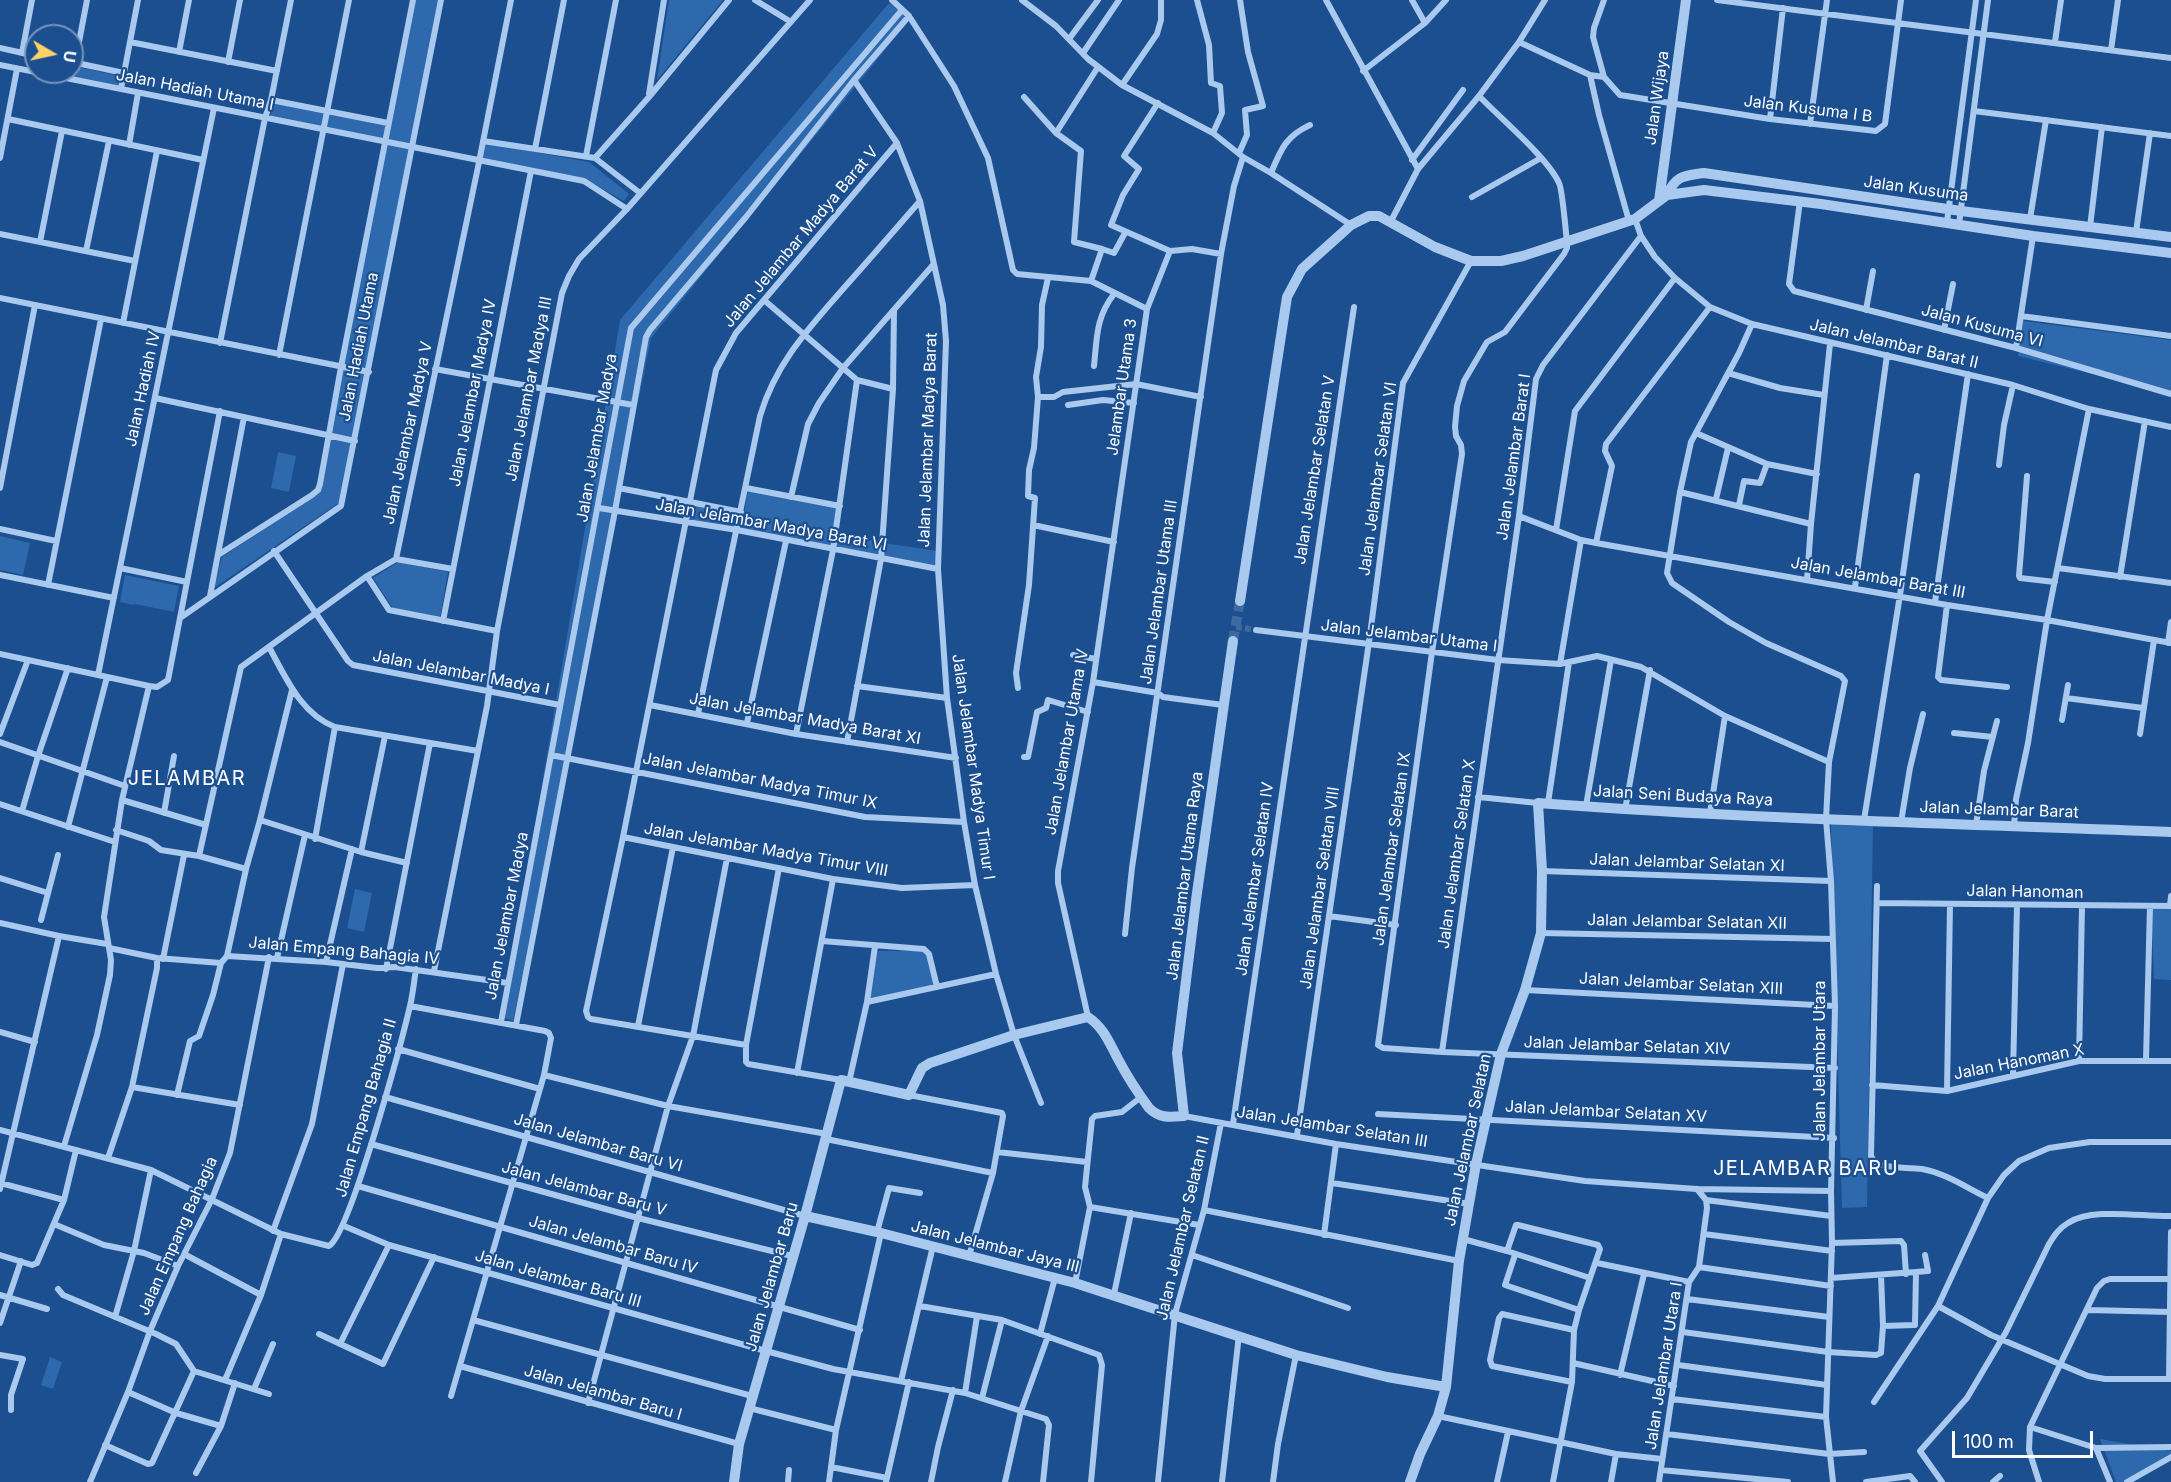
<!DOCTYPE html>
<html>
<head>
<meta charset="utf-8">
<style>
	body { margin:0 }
	#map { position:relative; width:2171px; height:1482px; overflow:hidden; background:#1b4f8f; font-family:Inter,sans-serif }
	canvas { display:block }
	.north { position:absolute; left:24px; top:24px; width:60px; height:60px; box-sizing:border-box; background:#1b4f8f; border:2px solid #7695bc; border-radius:50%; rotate:99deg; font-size:16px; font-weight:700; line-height:24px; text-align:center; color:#fff }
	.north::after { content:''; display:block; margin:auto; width:21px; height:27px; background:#ffd166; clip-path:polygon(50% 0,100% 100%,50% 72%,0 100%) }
	.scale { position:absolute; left:1952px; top:1431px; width:141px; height:27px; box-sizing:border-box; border:3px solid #fff; border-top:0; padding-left:8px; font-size:18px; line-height:21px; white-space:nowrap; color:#fff; -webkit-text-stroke:4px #1b4f8f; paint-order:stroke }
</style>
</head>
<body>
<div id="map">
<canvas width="2171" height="1482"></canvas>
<div class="north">U</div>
<div class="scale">100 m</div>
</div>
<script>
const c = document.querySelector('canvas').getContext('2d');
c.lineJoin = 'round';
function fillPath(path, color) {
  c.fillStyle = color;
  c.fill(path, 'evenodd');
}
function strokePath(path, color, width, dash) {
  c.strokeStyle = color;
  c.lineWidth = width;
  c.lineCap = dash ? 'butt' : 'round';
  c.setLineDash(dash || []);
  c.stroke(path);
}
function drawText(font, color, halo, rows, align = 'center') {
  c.font = font + ' Inter,sans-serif';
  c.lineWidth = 4.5;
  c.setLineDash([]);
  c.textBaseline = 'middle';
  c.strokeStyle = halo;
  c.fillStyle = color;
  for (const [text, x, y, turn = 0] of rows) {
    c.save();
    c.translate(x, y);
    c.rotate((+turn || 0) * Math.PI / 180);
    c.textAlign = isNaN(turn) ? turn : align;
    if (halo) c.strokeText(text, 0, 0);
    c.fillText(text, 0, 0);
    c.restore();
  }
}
const green = new Path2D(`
	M415,0h25l-86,440 -26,-7z
	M669,0h54l-66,80z
	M889,3l21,16 -259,319 -138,683 -10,-4 117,-697z
	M72,66l48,10 -1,10 -73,-14h26z
	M275,103l111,21 -3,16 -113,-24z
	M485,143l104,19 40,32 -5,7 -39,-22 -103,-20z
	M2023,321l148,19v53l-153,-37z
	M331,438l22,4 -13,60 -126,86 8,-31 93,-62 8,-12z
	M278,452l18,4 -7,36 -18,-4z
	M748,490l91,17 -7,42 -91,-18z
	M692,503l49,9 -5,17 -49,-7z
	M837,534l44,8 -2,15 -45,-8z
	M0,536l30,7 -7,32 -23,-5z
	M884,543l53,8v17l-55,-10z
	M398,562l50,10 -8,46 -45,-7 -22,-33z
	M125,575l54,11 -5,26 -39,-8v-2l-1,3 -14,-3z
	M1831,823l42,1 -6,383 -25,1z
	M355,889l17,4 -8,39 -17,-4z
	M2151,906l20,1v73l-17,-1z
	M877,951h50l7,36 -64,12z
	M50,1357l12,5 -9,27 -12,-4z
	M2100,1439l71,12v2l-48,29h-7z`);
const minorTunnel = new Path2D(`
	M1236,627l20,3`);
const tertiaryTunnel = new Path2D(`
	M1233,641l7,-40`);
const minor = new Path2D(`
	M755,0l36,22
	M892,0l17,16 45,70 34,72 25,112 4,4 74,7 56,28
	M1022,0l34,26 32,33 34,26 91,48 30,24 28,16 80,52
	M1197,0l12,45 2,38 9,3 2,27 -9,20
	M1326,0l92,169
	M1412,0l13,23
	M1604,0l-10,28 -1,9 11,40 16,18 150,24 106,12 9,-7 16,-124
	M1717,0l454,58
	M1069,39l29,-39
	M130,42l147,29
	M1519,42l71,33 14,2
	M2055,42l6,-42
	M0,48l36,8
	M2111,50l7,-50
	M179,52l10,-52
	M22,53l10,-53
	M1083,53l36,-53
	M72,62l52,11
	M228,62l12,-62
	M75,63l12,-63
	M0,65l584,116 43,28
	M1363,71l62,-48 21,-23
	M1590,75l9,40 30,106
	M854,80l43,63 23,58 23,104 3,36 -8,228 9,129 17,124 11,63 21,89 18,61 27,68
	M1122,85l35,-51 4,-14v-20
	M121,89l17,-89
	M649,94l15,-94
	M1479,96c20,21 69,62 80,87 3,5 8,57 8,65l-3,6 -59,78 -18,10 -23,39 -7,25 -2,21 1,9 5,9 1,9 -30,198 -54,393 5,3 59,4 393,16
	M1024,97l32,36 25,18 -7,91 28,7
	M271,100l117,23
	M1158,103l-34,53 15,13 -16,26 -12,30 59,26 22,-2 29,5
	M1974,111l197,25
	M8,119l195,41
	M1770,119l13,-111
	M1810,124l17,-124
	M1056,133l42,-66
	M483,141l112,17 45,35
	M129,145l9,-52
	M535,149l29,-149
	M1239,153l8,-18 -2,-25 18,-4 -15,-54 -8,-52
	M586,156l30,-156
	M0,158l17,-89
	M595,158l54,-61 80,-97
	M1412,160l51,-70
	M1271,173c10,-24 15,-37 39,-48
	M1472,197l69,-39
	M1800,201l-11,83 5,7 222,57 155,46
	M2030,219l16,-99
	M1391,221l27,-52 61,-73 40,-54 26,-42
	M1947,222l29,-222
	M1959,224l29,-224
	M2090,227l12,-100
	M2136,232l14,-99
	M0,234l135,27
	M1641,236l14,21 20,21 35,29 42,17 261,61 76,24 82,18
	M40,242l22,-111
	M86,251l23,-110
	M1091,281l11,-32 12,4 11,-20
	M0,298l369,74
	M764,300l93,80 36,9
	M1866,310l7,-39
	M2021,316l150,20
	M123,323l34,-172
	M1752,324l-13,29 -48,89 -11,50 -13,81 5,10 57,39 37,21 75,33 4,5 -16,81 -3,57 5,62 4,125 -4,185 1,52 -6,174 7,65
	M1944,330l9,-46
	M220,343l45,-225 6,-18 20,-100
	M2016,348l17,-112
	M279,355l70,-355
	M1094,366c3,-29 2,-49 20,-72
	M435,369l198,36
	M1728,373l52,15 44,7
	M1038,397h16l9,-5 73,-8 65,13
	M155,398l200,43
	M1068,405l35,-5 31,3
	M1696,433l71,31 50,10
	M1999,465l5,-40 9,-40
	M2027,476l-8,100 1,2 35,4
	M0,488l35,-183
	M619,488l122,24
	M746,488l94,18
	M1680,492l131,32
	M791,497l17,-73 11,-21 24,-35 90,-103
	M1716,499l12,-51
	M1739,505l5,-24 16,2 7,-19
	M599,508l138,22 201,39
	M1519,516l62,24 15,3 351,62 100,15 124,23
	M1033,525l81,17
	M0,529l56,12
	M1556,530l19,-119 100,-133
	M1596,543l16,-77 -7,-15 1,-7 104,-137
	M274,551l74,110 5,4 207,40
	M218,555l94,-60 6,-5 2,-6 21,-117 72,-367
	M396,559l57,10
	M120,568l67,14
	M2058,568l113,15
	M0,575l114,23
	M367,576l22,34 108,21
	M2120,577l25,-156
	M1807,580l4,-56 19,-180
	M48,585l53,-266
	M1855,587l32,-232
	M210,596l34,-179
	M1935,602l33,-228
	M1947,605l-9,72 3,3 66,7
	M180,618l161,-112 100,-506
	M443,621l88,-450
	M1256,630l242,30 62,4 9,-2 -21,141
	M2168,643l3,-21
	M269,647c17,31 32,67 66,80l143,24
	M0,654l149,32 8,1 11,-7 52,-269
	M1073,655l23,4
	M1569,662l28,-6 44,11 84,49 104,46
	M1560,664l21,-124
	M98,675l116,-567
	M1093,682l65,11 5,4 60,8
	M857,686l90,12
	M1018,688l-2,-15 13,-88 6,-87 -7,-2 1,-26 5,-22 4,-51 -2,-20 5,-30 1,-42 6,-27
	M2066,698l77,10
	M650,705l146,29 160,24
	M698,714l62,-298c16,-53 48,-87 83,-127 26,-29 51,-58 77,-88
	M2062,720l6,-35
	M747,723l39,-182
	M1954,733l39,4
	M0,734l28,-74
	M796,734l37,-184 24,-170
	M2140,734l14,-94
	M0,742l125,44
	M847,742l34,-183 12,-170 1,-79
	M551,755l314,62 99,5
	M1024,757h4l9,-45 9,-4 2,-8 40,12
	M1478,797l60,6
	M122,800l84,25
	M0,804l115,38
	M1586,806l25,-146
	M1625,810l25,-140
	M22,811l16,-55 30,-88
	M164,813l10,-57
	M1710,813l15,-97
	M260,820l101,32 46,11
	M1864,820l36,-225 17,-119
	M1901,822l9,-54 13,-54
	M1976,825l8,-54 13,-50
	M2014,826l2,-27 12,-56 19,-123 42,-211
	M68,827l39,-150
	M116,830l33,11 12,9 38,6 47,13
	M623,837l210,42 69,9 73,-3
	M315,839l20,-112
	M361,852l24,-116
	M199,856l42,-189 126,-91 29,-17 82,-392 33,-167
	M1542,871l289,10
	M0,878l48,15
	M1877,886l-6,270 4,7c15,6 31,4 47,6 23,4 45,19 66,29
	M1878,903l293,3
	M2170,906l1,-10
	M1329,916l67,9
	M41,920l17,-65
	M0,923l59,13 48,8
	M1541,933l292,6
	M1125,934l7,-66 89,-614 13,-68 9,-29
	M822,941l102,8 5,5 8,33
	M109,948l48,10 64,5 6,-7 99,6 51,6 18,-1 113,16
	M227,956l19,-87 14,-49 32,-130
	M277,958l28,-123
	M163,959l21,-104
	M326,962l26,-113
	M386,969l44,-226
	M434,971l53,-265 10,-75 65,-338 7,-17 10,-17 48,-50 183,-209
	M1525,990l310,16
	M867,1002l129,-28
	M410,1006l135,25 4,2 2,5 -7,37 -93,321
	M1088,1017l-30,-134v-12l35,-189 54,-373 23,-58
	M501,1022l130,-694 271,-318
	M516,1025l99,-514 31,-174 4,-7 96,-113 108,-137 55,-64
	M638,1026l35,-179
	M0,1032l35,10
	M746,1045l33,-177
	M398,1049l142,40
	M1442,1052l77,-536 17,-137 7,-14 98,-129 -6,-17
	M2146,1060l4,-154
	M2079,1061l3,-155
	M797,1073l36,-194
	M2013,1074l4,-169
	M544,1075l124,31 159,28
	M841,1080l-93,-16 -2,-2v-17l-155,-26 -3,-2 -2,-6 37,-174 93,-467 20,-37 161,-190
	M849,1082l18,-80 8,-56
	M1872,1085l75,6 132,-30h92
	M132,1087l108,18
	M1947,1091l3,-187
	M177,1095l13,-54 9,-5 14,-41 8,-32
	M909,1095l93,18 1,3 -10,57 -24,83
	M385,1097l420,119
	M1378,1114l456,24
	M1184,1116l152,28 249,37 112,8 134,2
	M1233,1124l121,-817
	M0,1130l151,40 130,64 48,12c21,-12 73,-206 81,-240 3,-12 4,-25 6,-37
	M1297,1135l73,-500 33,-252 68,-122
	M826,1139l167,34
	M371,1144l267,74 154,38
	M64,1146l33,-111 13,-60 1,-15 -7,-43 18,-117 27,-114
	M997,1152l90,10
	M108,1158l24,-71 25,-119v-10
	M0,1183l64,17
	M1332,1183l138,21
	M358,1186l502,144
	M0,1189l59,-253
	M1706,1200l125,16
	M1090,1207l109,18
	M1204,1210l255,51
	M54,1224l50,21 40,8 34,13
	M344,1226l45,19 377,106 67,18 132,24 81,26 3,6 -6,57
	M273,1231l39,-107 31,-160
	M877,1232l12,-44 31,5
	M1704,1234l128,17
	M1324,1235l12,-91
	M1463,1239l44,12 83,27
	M1832,1243l69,-2 3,4 2,29
	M1507,1251l9,-26h2l80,20 2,4 -21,61 -5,20 -2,52 -19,100
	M184,1254l77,41
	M0,1255l32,10 5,-2 27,-63 12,-50
	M1192,1255l156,53
	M1515,1255l-10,30 74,25
	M1597,1263l92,19
	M1699,1267l132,19
	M1916,1272l12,-1 -3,-16
	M1831,1278l85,-6 -1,53 -32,1
	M1075,1283l15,-76 -5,-20 7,-68 3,-3 27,-4 19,-15
	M58,1289l5,6 93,39 20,10 18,27
	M1114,1294l17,-81
	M0,1295l47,14
	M1687,1299l142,18
	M920,1306l82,14 97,35 3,10 -11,117
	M1938,1306l53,29 97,41 17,3h66
	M2088,1310l82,2
	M115,1317l19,-66 17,-81
	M473,1320l279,76
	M0,1323l21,-62
	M1683,1332l145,20 48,3 5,-2 2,-27 -2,-51
	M319,1334l64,30 51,-107
	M1040,1334l15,-56
	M340,1344l49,-99
	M0,1355l23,4 -12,36v15
	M1573,1363l101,23
	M1678,1365l149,20
	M460,1366l279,78
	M194,1371l75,23
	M1620,1375l24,-101
	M2169,1379l2,-147
	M225,1380l36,-85 20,-61
	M901,1381l32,-135
	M1572,1382l-80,-16 -2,-6 9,-42 3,-4 72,16
	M254,1389l19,-45
	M128,1392l48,21 45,13
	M965,1393l12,-77
	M982,1398l20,-78
	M1672,1399l154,18
	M1874,1402l64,-96 50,-108 16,-23 15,-14 30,-13 41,-6h81
	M588,1403l80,-297 25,-70 34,-178
	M749,1408l87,22
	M1438,1416l178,38 46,5
	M2030,1427l66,21 75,-1
	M1667,1434l162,20 35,-2
	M105,1445l43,19 4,-1 42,-92
	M2096,1448l14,34
	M831,1467l56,11
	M1661,1470l127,12
	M196,1473l25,-47 14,-43
	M90,1482l38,-90 22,-61 28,-65 34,-67 18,-46 39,-196
	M788,1482l1,-12
	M829,1482l7,-52 45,-197
	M886,1482l23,-100
	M931,1482l7,-35 15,-57
	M1005,1482l16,-71 27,-75
	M1158,1482l17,-168 29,-104 17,-87
	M1222,1482l17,-147
	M1273,1482l5,-38 18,-89
	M1497,1482l11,-50
	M1611,1482l5,-28
	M1659,1482l30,-200 10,-15 8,-59 -1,-8 -9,-11
	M1866,1482l44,-6 5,6
	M1942,1482l-22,-31 47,-53 39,-66 43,-88c5,-8 10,-16 19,-21 24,-16 75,-6 103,-7
	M1993,1482l7,-6
	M2039,1482l-10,-32 1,-23 67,-139 7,-7 6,-2h60
	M2127,1482l44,-25`);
const tertiary = new Path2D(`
	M1667,195c9,-20 17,-19 37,-22l257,38 210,26
	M1659,201l27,-201
	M1240,601l47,-304 15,-28 49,-44 18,-9h10l56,31 36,14h30l22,-5 112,-37 32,-24 37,-5 117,14 212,32 138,17
	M805,1216l72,16 198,51 221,72 91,22 59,10
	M734,1482l5,-38 66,-228 36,-136 68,15 13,-27 8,-5 84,-28 74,-18c16,11 21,25 30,42 9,17 20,34 31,49 11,11 21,9 35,8l-7,-63 19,-153 37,-259
	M1410,1482l10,-28 18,-38 8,-29 13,-126 17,-97 25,-110 24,-64 16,-57 1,-62 -4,-68c210,16 422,21 633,29`);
const streetNames = [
	["Jalan Hadiah Utama I",195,90,11],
	["Jalan Wijaya",1657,98,-82],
	["Jalan Kusuma I B",1808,109,7],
	["Jalan Kusuma",1916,189,8],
	["Jalan Jelambar Madya Barat V",801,237,-50],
	["Jalan Kusuma VI",1982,326,15],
	["Jalan Jelambar Barat II",1894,344,13],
	["Jalan Hadiah Utama",359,347,-79],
	["Jelambar Utama 3",1122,387,-82],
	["Jalan Hadiah IV",143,389,-78],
	["Jalan Jelambar Madya III",529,389,-79],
	["Jalan Jelambar Madya IV",473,393,-79],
	["Jalan Jelambar Madya V",408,433,-78],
	["Jalan Jelambar Madya",597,438,-80],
	["Jalan Jelambar Madya Barat",928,440,-88],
	["Jalan Jelambar Barat I",1514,457,-82],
	["Jalan Jelambar Selatan V",1315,470,-81],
	["Jalan Jelambar Selatan VI",1378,479,-82],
	["Jalan Jelambar Madya Barat VI",771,525,10],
	["Jalan Jelambar Barat III",1878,578,10],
	["Jalan Jelambar Utama III",1159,592,-82],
	["Jalan Jelambar Utama I",1409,636,7],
	["Jalan Jelambar Madya I",461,673,11],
	["Jalan Jelambar Madya Barat XI",805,719,10],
	["Jalan Jelambar Utama IV",1067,742,-80],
	["Jalan Jelambar Madya Timur I",973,767,82],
	["Jalan Jelambar Madya Timur IX",760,781,11],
	["Jalan Seni Budaya Raya",1683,796,3],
	["Jalan Jelambar Barat",1999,810,2],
	["Jalan Jelambar Selatan IX",1392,849,-82],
	["Jalan Jelambar Madya Timur VIII",766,850,10],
	["Jalan Jelambar Selatan X",1457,854,-82],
	["Jalan Jelambar Selatan XI",1687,863,2],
	["Jalan Jelambar Utama Raya",1185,876,-83],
	["Jalan Jelambar Selatan IV",1255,879,-82],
	["Jalan Jelambar Selatan VIII",1320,888,-82],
	["Jalan Hanoman",2025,892,1],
	["Jalan Jelambar Madya",507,916,-79],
	["Jalan Jelambar Selatan XII",1687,922,1],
	["Jalan Empang Bahagia IV",344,951,5],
	["Jalan Jelambar Selatan XIII",1681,984,3],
	["Jalan Jelambar Selatan XIV",1627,1046,2],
	["Jalan Jelambar Utara",1820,1061,-90],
	["Jalan Hanoman X",2019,1062,-11],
	["Jalan Empang Bahagia II",366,1108,-74],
	["Jalan Jelambar Selatan XV",1606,1112,3],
	["Jalan Jelambar Selatan III",1332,1127,9],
	["Jalan Jelambar Selatan",1468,1140,-78],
	["Jalan Jelambar Baru VI",598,1143,16],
	["Jalan Jelambar Baru V",584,1189,15],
	["Jalan Jelambar Selatan II",1183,1228,-77],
	["Jalan Empang Bahagia",178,1236,-66],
	["Jalan Jelambar Baru IV",613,1245,16],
	["Jalan Jelambar Jaya III",995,1247,14],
	["Jalan Jelambar Baru",772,1277,-74],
	["Jalan Jelambar Baru III",558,1279,16],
	["Jalan Jelambar Utara I",1664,1366,-81],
	["Jalan Jelambar Baru I",603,1393,16]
];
const quarterNames = [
	["JELAMBAR",187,779],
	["JELAMBAR BARU",1806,1169]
];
fillPath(green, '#2e69ad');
strokePath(minorTunnel, '#3d69a0', 6, [6, 3]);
strokePath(tertiaryTunnel, '#3d69a0', 10, [10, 5]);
strokePath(minor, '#a9c9ee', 6);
strokePath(tertiary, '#a9c9ee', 10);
drawText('16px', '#fff', '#1b4f8f', streetNames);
c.letterSpacing = '1.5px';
drawText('20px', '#fff', '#1b4f8f', quarterNames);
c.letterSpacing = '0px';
</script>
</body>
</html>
